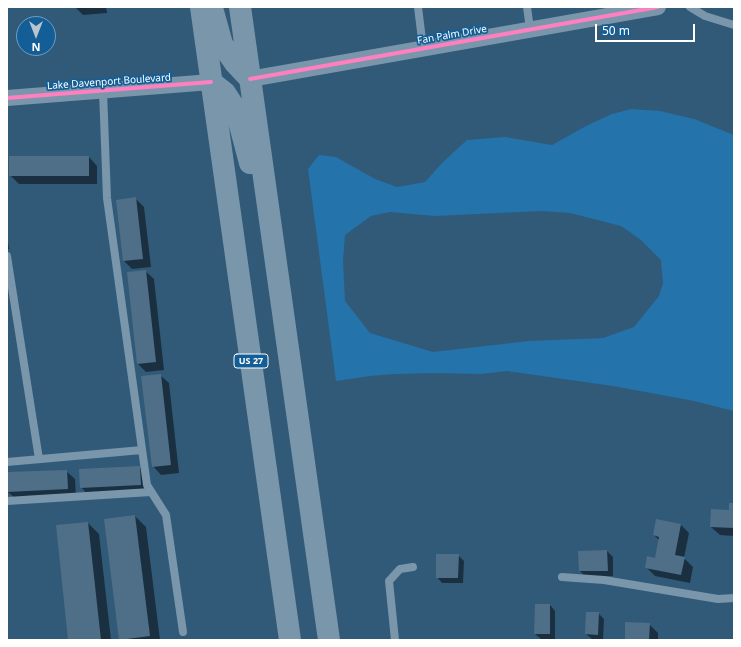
<!DOCTYPE html>
<html>
<head>
<meta charset="utf-8">
<style>
	body { margin:0 }
	#map { position:relative; width:741px; height:647px; overflow:hidden; background:#315a78; font-family:"Noto Sans",sans-serif }
	canvas { display:block }
	.frame { position:absolute; inset:0; border:8px solid #fff; pointer-events:none }
	.north { position:absolute; left:16px; top:16px; width:40px; height:40px; box-sizing:border-box; background:#135e96; border:1px solid #719ec0; border-radius:50%; rotate:180deg; font-size:11px; font-weight:700; line-height:16px; text-align:center; color:#fff }
	.north::after { content:''; display:block; margin:auto; width:14px; height:18px; background:#b7c5d0; clip-path:polygon(50% 0,100% 100%,50% 72%,0 100%) }
	.scale { position:absolute; left:595px; top:24px; width:100px; height:18px; box-sizing:border-box; border:2px solid #fff; border-top:0; padding-left:5px; font-size:12px; line-height:14px; white-space:nowrap; color:#fff; -webkit-text-stroke:3px #135e96; paint-order:stroke }
</style>
</head>
<body>
<div id="map">
<canvas width="741" height="647"></canvas>
<div class="frame"></div>
<div class="north">N</div>
<div class="scale">50 m</div>
</div>
<script>
const c = document.querySelector('canvas').getContext('2d');
c.lineJoin = 'round';
function fillPath(path, color) {
  c.fillStyle = color;
  c.fill(path, 'evenodd');
}
function strokePath(path, color, width, dash) {
  c.strokeStyle = color;
  c.lineWidth = width;
  c.lineCap = dash ? 'butt' : 'round';
  c.setLineDash(dash || []);
  c.stroke(path);
}
function drawText(font, color, halo, rows, align = 'center') {
  c.font = font + ' "Noto Sans",sans-serif';
  c.lineWidth = 3.5;
  c.setLineDash([]);
  c.textBaseline = 'middle';
  c.strokeStyle = halo;
  c.fillStyle = color;
  for (const [text, x, y, turn = 0] of rows) {
    c.save();
    c.translate(x, y);
    c.rotate((+turn || 0) * Math.PI / 180);
    c.textAlign = isNaN(turn) ? turn : align;
    if (halo) c.strokeText(text, 0, 0);
    c.fillText(text, 0, 0);
    c.restore();
  }
}
const green = new Path2D(`
	M631,109l29,2 34,8 40,16v276l-40,-10 -81,-15 -106,-15 -26,3 -46,-1 -41,1 -24,2 -34,5 -28,-212 11,-14 17,2 39,22 22,8 28,-5 19,-21 23,-21 38,-3 47,8 34,-19 26,-12zM542,211l28,2 51,13 20,14 20,20 2,23 -4,13 -25,31 -31,11 -74,3 -96,11 -63,-19 -25,-32 -2,-41 2,-25 26,-19 19,-4 45,4z`);
const shadow = new Path2D(`
	M75,7h31l1,6 -24,2z
	M89,157l8,9v18h-78l-9,-9z
	M135,198l9,9 7,60 -19,2 -8,-8z
	M7,236l2,13h-2z
	M145,271l9,8 10,91 -18,2 -8,-8z
	M160,375l9,8 10,90 -18,2 -8,-9z
	M140,467l8,8 1,18 -60,3 -8,-9z
	M66,471l9,8 1,18 -59,3 -9,-8 -1,-19z
	M734,504v32l-14,-1 -9,-8 19,-16z
	M135,516l11,11 14,113h-40z
	M88,523l11,11 12,106h-42z
	M681,525l8,8 -5,25 9,9 -3,16 -35,-7 -9,-9 10,-8 3,-19 -5,-5z
	M607,551l6,6v19h-28l-5,-5z
	M458,555l6,6 -1,22h-21l-5,-6z
	M550,605l5,6v28h-14l-6,-5z
	M598,613l6,6 -1,21 -11,-1 -6,-5z
	M649,624l9,9v7h-32z`);
const building = new Path2D(`
	M9,156h80v20h-80z
	M136,197l7,62 -20,2 -7,-61z
	M146,270l10,92 -19,2 -10,-92z
	M161,374l10,91 -19,2 -11,-91z
	M140,466l1,19 -61,3 -1,-19z
	M67,470l1,19 -61,3v-20z
	M729,503h5v25l-24,-1 1,-18 18,1z
	M135,515l15,121 -31,4 -15,-121z
	M656,519l25,5 -6,31 10,2 -4,18 -36,-7 2,-12 8,2 4,-21 -6,-2z
	M88,522l13,118h-33l-12,-115z
	M607,550l1,21h-29l-1,-20z
	M436,554h23l-1,24h-22z
	M535,604h15v30h-16z
	M586,612h13l-1,23 -13,-1z
	M625,622l25,1 -1,17h-24z`);
const service = new Path2D(`
	M418,7l5,41
	M527,7l3,22
	M690,7l15,9 29,9
	M103,91l4,107 40,287 19,30 17,117
	M7,256l32,203
	M7,462l135,-12
	M7,501l144,-9
	M562,577l42,3 114,19 16,-1
	M395,640l-6,-59 11,-12 13,-2`);
const minor = new Path2D(`
	M250,79l408,-72
	M7,98l204,-16`);
const trunk = new Path2D(`
	M201,7l89,633
	M240,7l89,633
	M212,8l10,36 13,19 15,16
	M211,82l14,11 11,17 14,53`);
const cycleway = new Path2D(`
	M250,79l408,-72
	M7,98l204,-16`);
const shields = [
	[251,361,34]
];
const shieldNames = [
	["US 27",251,361]
];
const streetNames = [
	["Fan Palm Drive",452,35,-10],
	["Lake Davenport Boulevard",109,82,-4]
];
fillPath(green, '#2473ab');
fillPath(shadow, '#0007');
fillPath(building, '#4e6f87');
strokePath(service, '#7a96ab', 8);
strokePath(minor, '#7a96ab', 16);
strokePath(trunk, '#7a96aa', 22);
strokePath(cycleway, '#ff80c0', 4);
for (const [x, y, w] of shields) {
  const box = new Path2D();
  box.roundRect(x - w / 2, y - 7, w, 14, 3);
  c.fillStyle = '#135e96';
  c.fill(box);
  strokePath(box, '#fff', 1);
}
drawText('bold 9px', '#fff', null, shieldNames);
drawText('10px', '#fff', '#135e96', streetNames);
</script>
</body>
</html>
